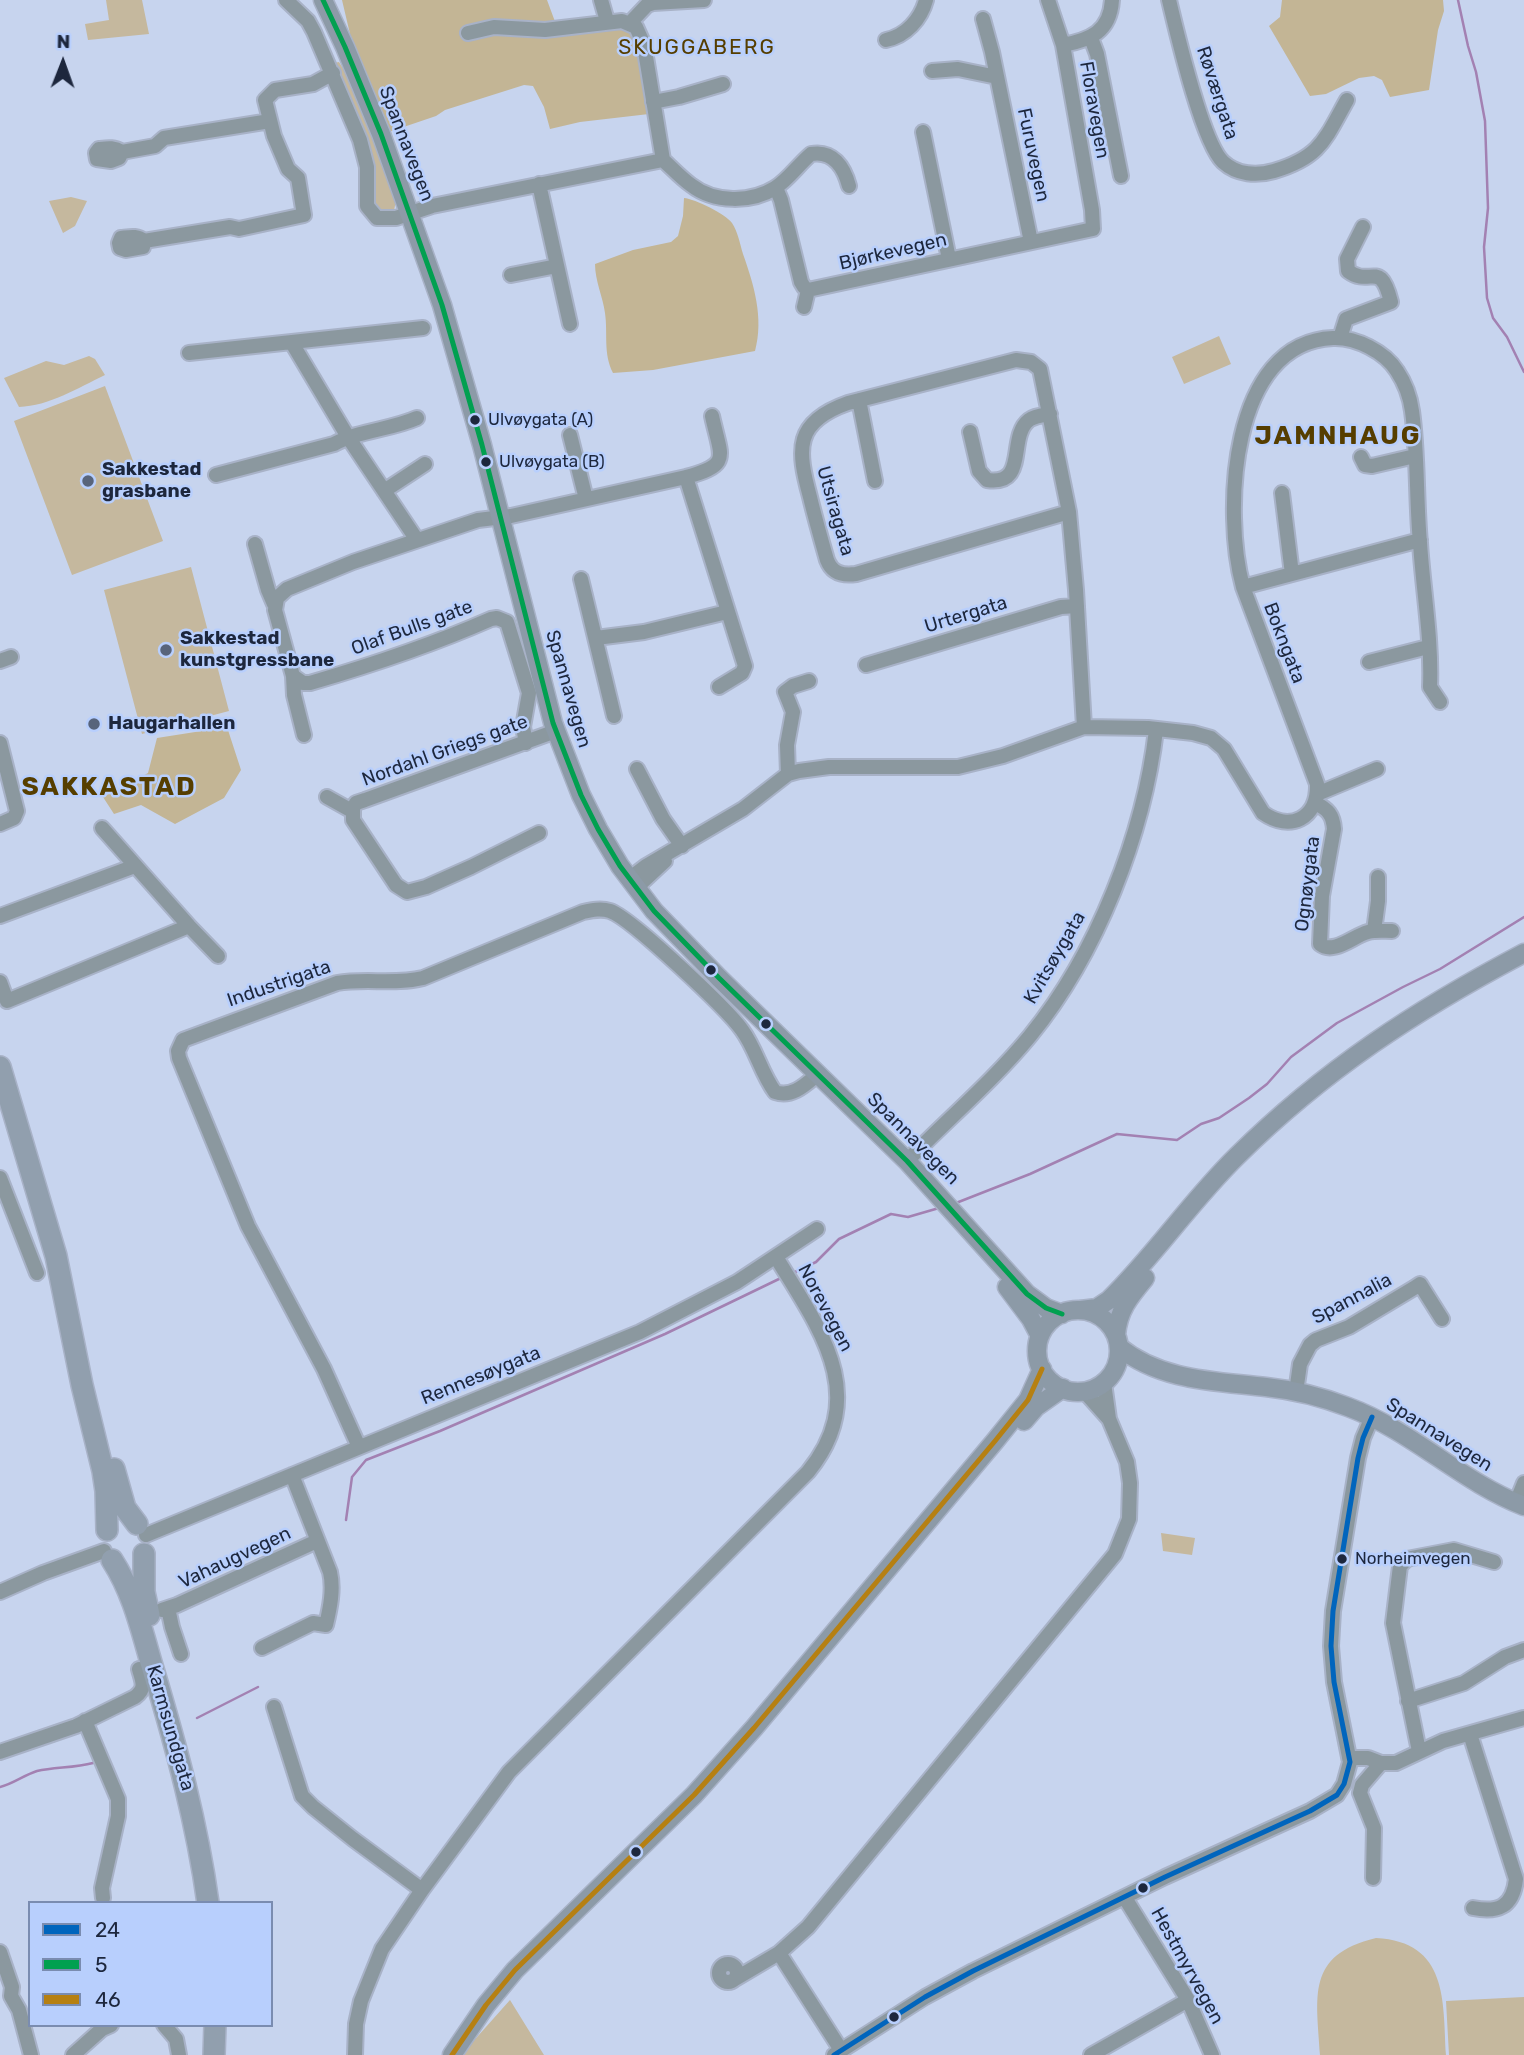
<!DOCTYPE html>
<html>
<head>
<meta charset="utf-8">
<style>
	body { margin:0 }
	#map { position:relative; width:1524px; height:2055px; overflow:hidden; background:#c7d4ee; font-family:Rubik,sans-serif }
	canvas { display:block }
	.legend { position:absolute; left:28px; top:1901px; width:245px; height:126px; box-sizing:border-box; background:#b8cffd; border:2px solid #7a8cb0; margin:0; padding:9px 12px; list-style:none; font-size:21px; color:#1d273d }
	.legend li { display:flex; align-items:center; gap:14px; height:35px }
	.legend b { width:35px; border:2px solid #7a8cb0 }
	.north { position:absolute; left:28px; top:28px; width:70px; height:70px; -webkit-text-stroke:5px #b8cffd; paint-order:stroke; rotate:1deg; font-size:19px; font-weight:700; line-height:28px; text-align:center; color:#1d273d }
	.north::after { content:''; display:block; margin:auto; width:24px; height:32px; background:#1d273d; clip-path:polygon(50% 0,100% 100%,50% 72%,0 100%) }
</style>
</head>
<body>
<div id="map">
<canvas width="1524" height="2055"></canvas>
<ul class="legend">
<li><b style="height:9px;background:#0065bd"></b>24</li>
<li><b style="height:9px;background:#01a050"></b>5</li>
<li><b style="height:9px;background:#b68012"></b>46</li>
</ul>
<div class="north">N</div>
</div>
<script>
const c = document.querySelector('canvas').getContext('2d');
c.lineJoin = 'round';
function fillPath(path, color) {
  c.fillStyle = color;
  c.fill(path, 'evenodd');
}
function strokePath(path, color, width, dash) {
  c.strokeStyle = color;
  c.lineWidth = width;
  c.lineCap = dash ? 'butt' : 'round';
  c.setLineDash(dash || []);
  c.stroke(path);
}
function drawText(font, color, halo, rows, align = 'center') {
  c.font = font + ' Rubik,sans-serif';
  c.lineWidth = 5;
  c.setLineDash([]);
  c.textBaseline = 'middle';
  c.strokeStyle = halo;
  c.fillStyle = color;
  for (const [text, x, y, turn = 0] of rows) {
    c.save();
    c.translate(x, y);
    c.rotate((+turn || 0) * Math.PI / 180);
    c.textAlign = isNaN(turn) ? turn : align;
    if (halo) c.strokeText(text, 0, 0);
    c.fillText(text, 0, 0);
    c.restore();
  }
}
const green = new Path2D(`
	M106,0h36l7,34 -61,6 -3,-16 24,-4z
	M339,62l11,18 26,63 20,57 -2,11c-8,2 -13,1 -20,-5l-40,-143z
	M71,197l16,4 -12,25 -12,7 -14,-32z
	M1219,336l12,28 -47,20 -12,-27z
	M89,356l6,3 10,16c-27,13 -56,31 -86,32l-15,-29 42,-17 18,4z
	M105,386l58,155 -91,34 -58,-154z
	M191,567l38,144 -87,23 -38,-144z
	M1161,1533l34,5 -3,17 -29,-4z
	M1376,1938c72,4 67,62 70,117h-126c-3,-58 -15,-100 56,-117z
	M1524,1997v58h-75l-3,-54z
	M510,2000l34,55h-83z`);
const forest = new Path2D(`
	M342,0h205l10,27 63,-9 17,16 12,80 -69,8 -30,7 -6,-22 -11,-21 -9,-1 -79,25 -9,6 -56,19 -29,-66 -1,-35z
	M1282,0h161l1,11 -6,19 -9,60 -39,7 -8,-17 -8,-4 -15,2 -33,16 -16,2 -41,-70 11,-9z
	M684,198c11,1 42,16 48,25 6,9 8,21 11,31 11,31 21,64 12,97l-102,19 -40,3c-10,-20 -5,-39 -8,-60 -2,-16 -10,-32 -10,-49l38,-14 38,-8 7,-6 5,-20z
	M227,727l14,43 -17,28 -49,26 -34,-19 -27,9 -11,-17 45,-24 9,-35z`);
const stream = new Path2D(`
	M1458,0l10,46 8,26 9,49 3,87 -4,39 3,51 6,20 14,19 17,35
	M956,1203l74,-29 87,-40 60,6 24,-16 18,-6 30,-20 18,-14 24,-27 46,-34 66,-36 37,-18 84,-52
	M793,1273l23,-11 23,-23 52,-25 17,3 31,-9
	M346,1520l6,-43 14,-17 74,-29 225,-97 116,-56
	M197,1718l61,-31
	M0,1787c13,-3 24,-12 37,-16 18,-4 37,-3 56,-8`);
const minor = new Path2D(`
	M286,0l22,21 6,11 46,108 7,27v39l10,12h19l36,-12 231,-46c9,8 18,18 28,25 23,18 60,18 84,3 14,-9 23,-23 36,-34 22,-4 33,13 38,32
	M601,0l6,21
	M1169,0c8,33 33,142 54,162 14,13 34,14 51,9 47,-14 51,-32 73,-71
	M983,19l9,33 39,190
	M630,23l17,-18 6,-2 51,-3
	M468,33l26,-6 51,3 77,-9 14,6 8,18 19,115
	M1091,38l6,16 24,122
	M886,40c20,-4 35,-21 40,-40
	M1063,45c27,-5 47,-13 49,-45
	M932,71l26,-2 39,8
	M653,102l26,-5 44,-13
	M923,132l26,127
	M122,152l-3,6 -8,3 -14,-2 -1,-6 3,-4c9,-1 15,-2 23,3l33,-6 9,-8 106,-17
	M539,184l31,140
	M776,188l5,12 20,82 3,5 4,3 285,-61 -1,-19 -29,-165 -15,-45
	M144,241l-1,6 -17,3 -6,-2 -1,-5 2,-5c9,-1 16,-3 23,3l86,-14 9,2 65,-14 -6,-37 -10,-9 -14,-33 -9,-36 10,-10 38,-6 20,-11
	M511,275l46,-9
	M804,307l4,-17
	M1340,338l6,-19 45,-17c-11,-44 -20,-14 -43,-31l-1,-12 16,-32
	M292,343l56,94 69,103
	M189,353l234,-25
	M859,400l16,81
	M970,432l9,39 8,9c42,6 20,-43 42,-60 5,-4 14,-5 21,-6
	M570,435l16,64
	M1361,457l4,8 7,1 43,-10
	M216,475l118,-31c26,-14 56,-14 83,-26
	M686,477l59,189 -3,7 -23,14
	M384,491l41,-27
	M1282,493l10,81
	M1069,512l-213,62c-14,2 -24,-1 -29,-14 -6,-21 -12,-42 -17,-63 -13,-48 -16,-75 38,-94l168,-43 15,2 9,7 29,143 7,78 8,137
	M255,544l13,46 6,14
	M581,579l33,137
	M1243,587l177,-47
	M596,638l48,-6 83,-20
	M0,661l11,-4
	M1369,662l59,-15
	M866,665l195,-58 16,-1
	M293,676l1,19 10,40
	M0,743l17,68 -3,7 -14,6
	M526,743l-3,-16 6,-34 -22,-71 -10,-4 -6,1c-59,26 -119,46 -181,64h-7l-10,-7 -18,-66 2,-12 10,-9 66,-27 125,-42 33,-4 175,-39c46,-13 35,-19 26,-61
	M637,769l26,50 19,27
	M788,774l-1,-29 6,-33 -8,-20 8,-6 16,-5
	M1317,794l60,-25
	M327,797l25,14
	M1315,803c13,6 18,12 19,26l-12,67 -2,48c14,11 33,-8 48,-12 8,-2 16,-1 24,-1
	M102,828l87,98 29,30
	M539,833l-68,34 -45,20 -19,5 -11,-7 -43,-65v-12l3,-5 9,-3 191,-69
	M629,879l17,-13 97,-57 45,-35 11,-3 30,-4h129l45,-11 81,-29 64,1 45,5 18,5 13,11 39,64c27,19 55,6 54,-29l-74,-197c-20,-73 -14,-245 90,-249 23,-1 52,14 64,33 8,12 13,25 15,40 6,43 4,88 8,132 3,47 12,96 10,144l10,15
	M636,888l29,-27
	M0,916l135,-50
	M1374,931l4,-30v-24
	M0,982l7,19 182,-75
	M907,1161c41,-42 86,-80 123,-125 67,-82 114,-202 126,-306
	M0,1178l37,95
	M1104,1383l5,36
	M1296,1392l4,-28 10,-19 6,-5 33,-13 65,-39 6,-4 22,35
	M359,1447l-35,-78 -76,-143 -69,-168 -1,-7 5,-11 154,-57c29,-5 58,2 86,-5l160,-66c9,-2 18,-4 27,-1 21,7 117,98 132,119 14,19 19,43 33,62 17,6 30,-7 43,-18
	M1516,1503l8,-20
	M146,1535l494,-203 97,-50 80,-53
	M0,1592l43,-19 61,-22
	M168,1608l4,19 9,27
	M162,1610l15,-5 140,-64
	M262,1648l51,-25 13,2c4,-17 8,-36 4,-53l-38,-97
	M1408,1701l56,-18 41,-26 19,-7
	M274,1707l28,89 11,11 40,32 69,51
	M85,1721l33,78v17l-16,72 1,10
	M1470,1734l46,145c-3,28 -18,34 -43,29
	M1419,1751l-26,-128 7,-57 7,-7 47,-9 40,12
	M0,1752l76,-26 59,-29c12,-9 7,-16 4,-28
	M1349,1758h19l13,5h15l47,-22 81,-23
	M1373,1878l1,-50 -14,-35 2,-8 19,-22
	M1125,1898l63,102 24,55
	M0,1952l12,35 -1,9 8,14 12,45
	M779,1953l62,97
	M719 1973a9 9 0 1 1 18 0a9 9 0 1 1-18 0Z
	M735,1979l44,-26 29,-26 307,-373 14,-35 1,-36 -3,-21 -18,-43 -25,-28
	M164,2025l12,14 3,16
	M73,2055l29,-26 9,-4
	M355,2055l1,-31 5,-23 21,-52 40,-59 87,-118 299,-300c63,-77 11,-144 -32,-215
	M834,2055l91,-58 48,-26 192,-94 145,-66 27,-16 7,-11 6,-22 -16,-80 -3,-36 2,-35 25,-153 5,-20 9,-21
	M1091,2055l97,-55`);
const major = new Path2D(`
	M323,0l22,47 36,87 61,171 40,140 71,278 28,72 17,34 22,37 34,45 65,67 188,183 120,133 19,14 16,6
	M1007,1287l24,32 9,17
	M1081,1310l16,-2 12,-8c46,-45 82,-99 128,-144 87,-86 179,-146 287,-203
	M1037 1351a41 41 0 1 1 82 0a41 41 0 1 1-82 0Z
	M1116,1335c2,-25 14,-39 29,-57
	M1119,1347c42,34 96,34 147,40 28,3 56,10 82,20 65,24 112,74 176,99
	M1024,1421l12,-14 27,-19
	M452,2055l34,-50 29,-35 179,-175 60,-67 241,-287 33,-41 14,-31`);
const highway = new Path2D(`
	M0,1067l56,189 26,129 21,86 3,20 1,39
	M114,1469l11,39 12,16
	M144,1554v38l5,23
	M112,1560c22,34 30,72 41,109 23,77 44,154 55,234
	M214,2055l1,-30`);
const bus1 = new Path2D(`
	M834,2055l91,-58 48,-26 192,-94 145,-66 27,-16 7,-11 6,-22 -16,-80 -3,-36 2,-35 25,-153 5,-20 9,-21`);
const bus2 = new Path2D(`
	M323,0l22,47 36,87 61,171 40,140 71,278 28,72 17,34 22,37 34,45 65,67 188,183 120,133 19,14 16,6`);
const bus3 = new Path2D(`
	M452,2055l34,-50 29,-35 179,-175 60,-67 241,-287 33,-41 14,-31`);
const markers = [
	[475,420,6,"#1d273d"],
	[486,462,6,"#1d273d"],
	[88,481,7,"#58647b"],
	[166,650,7,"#58647b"],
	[94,724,7,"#58647b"],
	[711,970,6,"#1d273d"],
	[766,1024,6,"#1d273d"],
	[1342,1559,6,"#1d273d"],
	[636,1852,6,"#1d273d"],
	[1143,1888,6,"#1d273d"],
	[894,2017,6,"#1d273d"]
];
const busNames = [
	["Ulvøygata (A)",488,420],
	["Ulvøygata (B)",499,462],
	["Norheimvegen",1355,1559]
];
const streetNames = [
	["Røværgata",1217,93,72],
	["Floravegen",1094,110,80],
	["Spannavegen",406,144,69],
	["Furuvegen",1033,155,78],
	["Bjørkevegen",893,252,-13],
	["Utsiragata",835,511,74],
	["Urtergata",966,615,-17],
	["Olaf Bulls gate",412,628,-20],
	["Bokngata",1284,643,69],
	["Spannavegen",568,689,74],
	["Nordahl Griegs gate",445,751,-20],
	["Ognøygata",1308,884,-83],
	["Kvitsøygata",1055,958,-60],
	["Industrigata",279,984,-19],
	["Spannavegen",913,1139,45],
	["Spannalia",1352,1299,-28],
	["Norevegen",825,1308,62],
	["Rennesøygata",481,1376,-22],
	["Spannavegen",1439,1435,32],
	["Vahaugvegen",235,1558,-25],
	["Karmsundgata",170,1728,74],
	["Hestmyrvegen",1187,1966,61]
];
const poiNames = [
	["Sakkestad",102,470],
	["grasbane",102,492],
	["Sakkestad",180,639],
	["kunstgressbane",180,661],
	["Haugarhallen",108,724]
];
const neighbourhoodNames = [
	["SKUGGABERG",697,48]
];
const districtNames = [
	["JAMNHAUG",1338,436],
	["SAKKASTAD",109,787]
];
fillPath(green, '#c5b89e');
fillPath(forest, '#c3b595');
strokePath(stream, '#a381b2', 2.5);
strokePath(minor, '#a8b2c7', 18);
strokePath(major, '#a8b2c7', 21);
strokePath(highway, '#a8b2c7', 24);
strokePath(minor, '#8b989f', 14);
strokePath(major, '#8c9aa7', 18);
strokePath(highway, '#919fae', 21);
strokePath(bus1, '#0065bd', 5);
strokePath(bus2, '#01a050', 5);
strokePath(bus3, '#b68012', 5);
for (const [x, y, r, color] of markers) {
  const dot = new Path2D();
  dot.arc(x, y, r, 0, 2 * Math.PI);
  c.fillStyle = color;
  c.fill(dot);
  strokePath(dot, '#b8cffd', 2.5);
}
drawText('17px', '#1d273d', '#b8cffd', busNames, 'left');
drawText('19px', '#1d273d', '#b8cffd', streetNames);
drawText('bold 19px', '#1d273d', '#b8cffd', poiNames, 'left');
c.letterSpacing = '2px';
drawText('21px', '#563e00', '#b8cffd', neighbourhoodNames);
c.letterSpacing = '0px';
c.letterSpacing = '2px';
drawText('bold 26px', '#563e00', '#b8cffd', districtNames);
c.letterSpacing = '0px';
</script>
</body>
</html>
